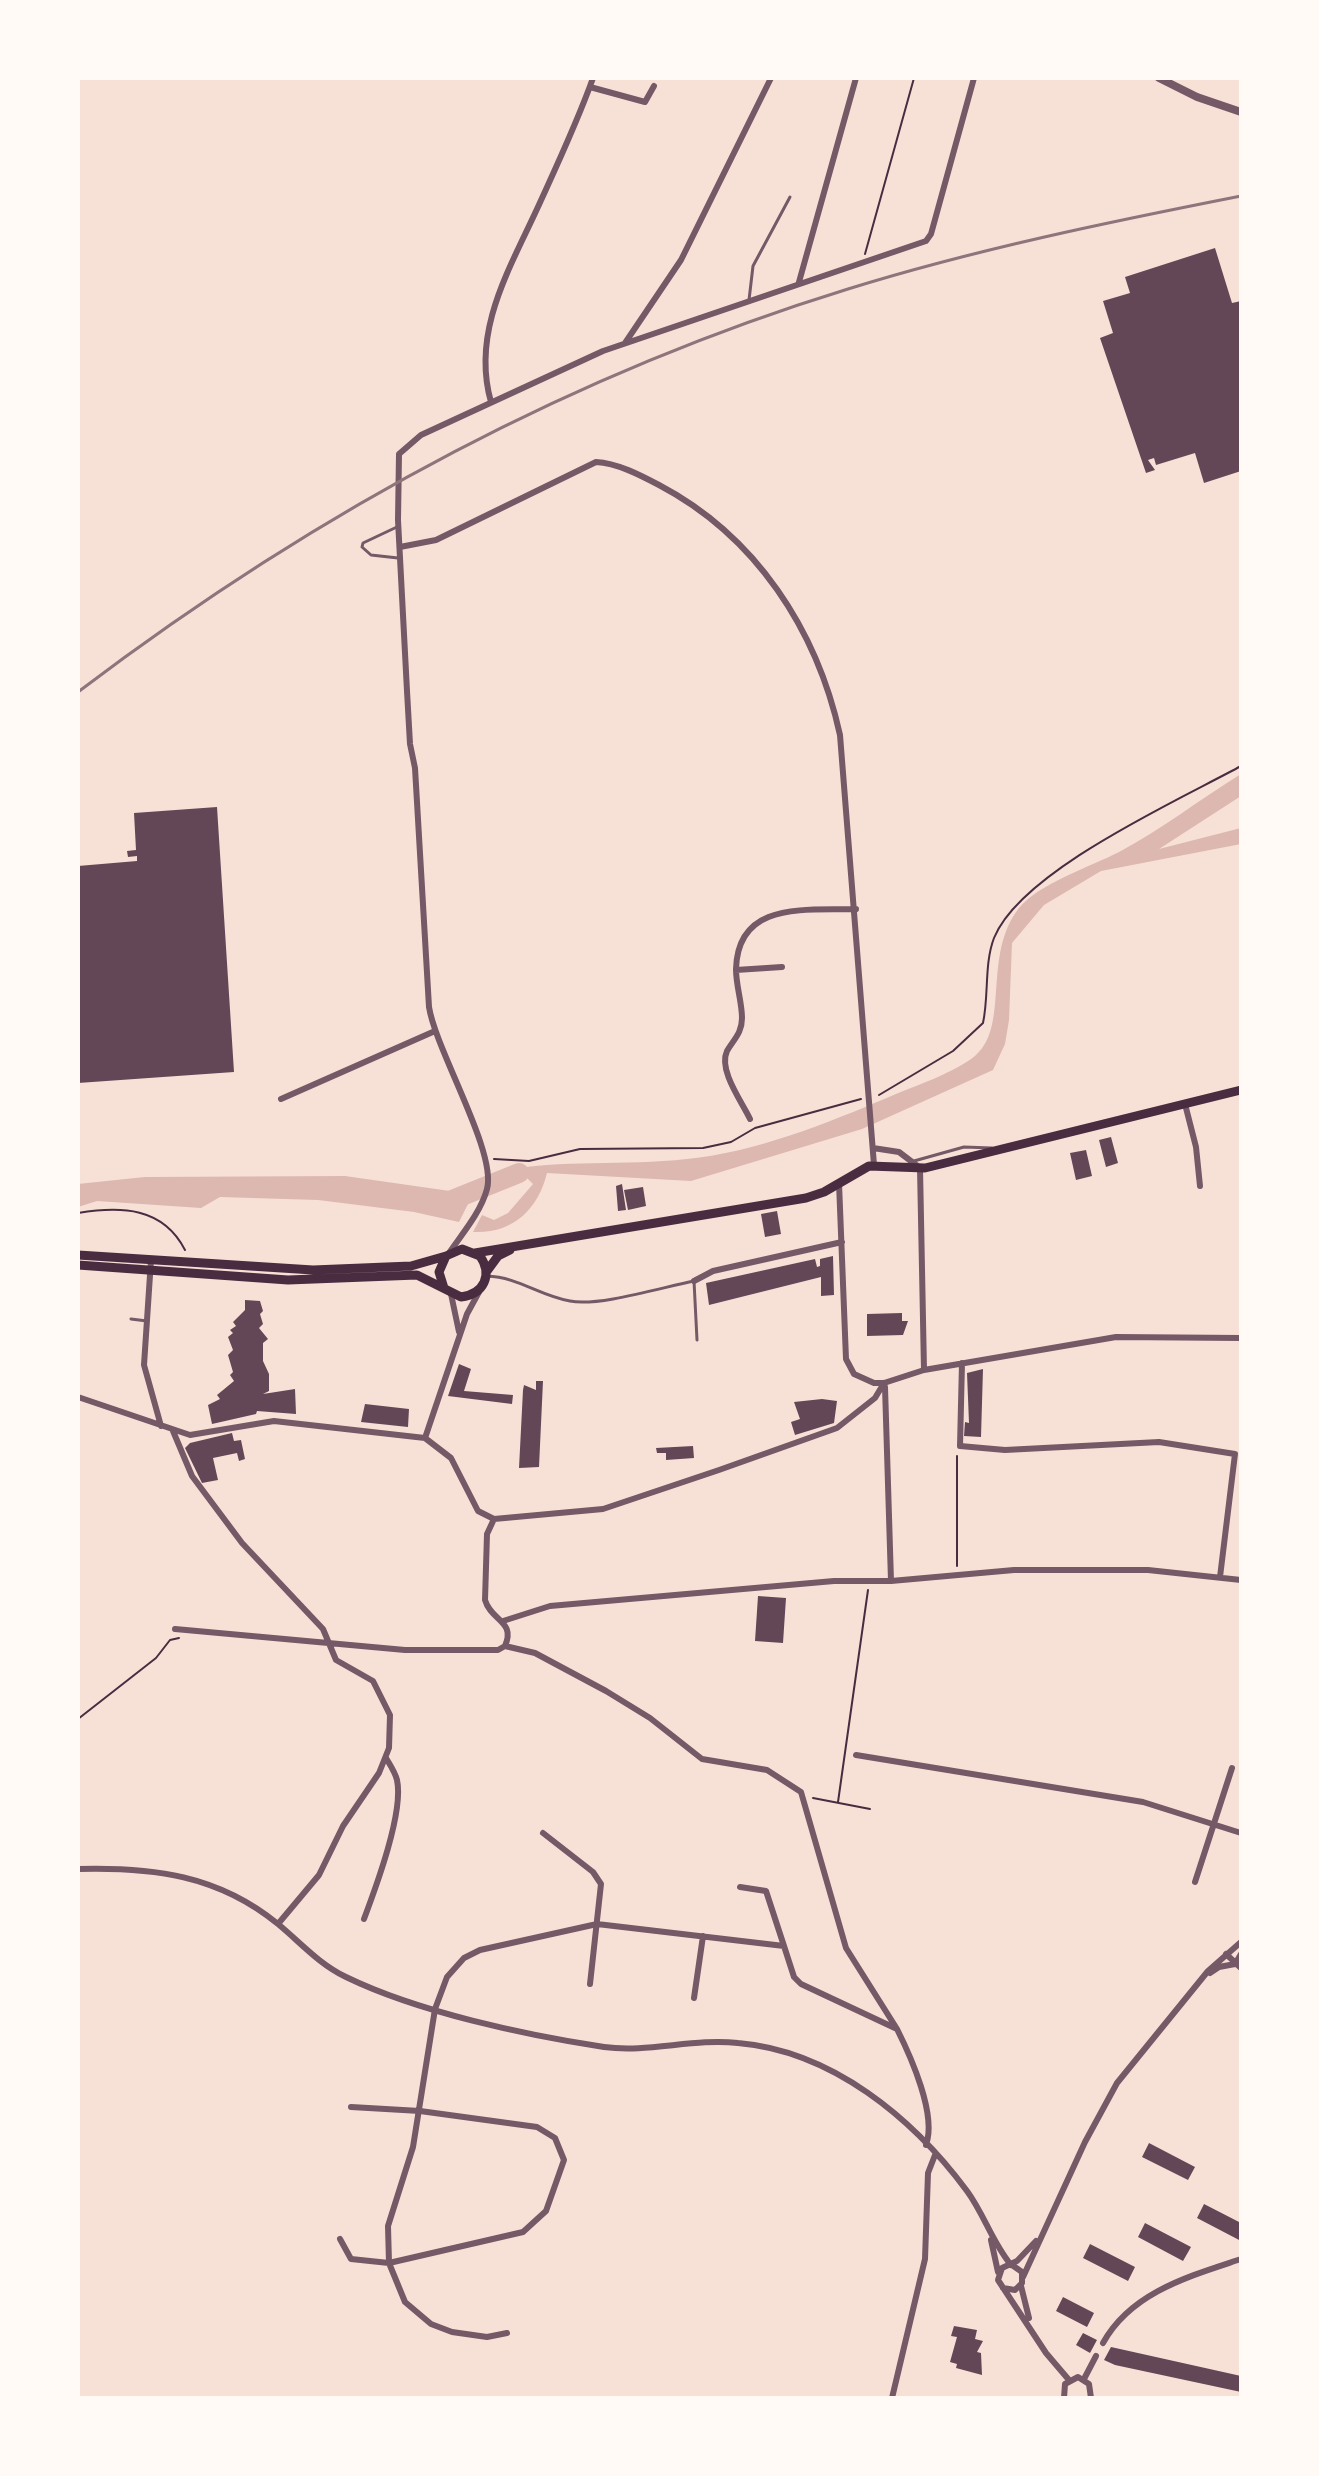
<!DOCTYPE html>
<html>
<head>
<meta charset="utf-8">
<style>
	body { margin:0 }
	#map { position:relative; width:1319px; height:2476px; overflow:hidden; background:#f7e1d7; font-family:"Nunito Sans",sans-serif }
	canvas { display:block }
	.frame { position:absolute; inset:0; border:80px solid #fffaf5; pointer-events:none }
</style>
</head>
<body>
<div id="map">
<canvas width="1319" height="2476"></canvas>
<div class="frame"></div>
</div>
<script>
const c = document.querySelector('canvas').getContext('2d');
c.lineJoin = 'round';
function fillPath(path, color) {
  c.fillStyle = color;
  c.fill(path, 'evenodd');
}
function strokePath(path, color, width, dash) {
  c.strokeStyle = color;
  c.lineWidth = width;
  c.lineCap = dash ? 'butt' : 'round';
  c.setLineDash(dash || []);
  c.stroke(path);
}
const water = new Path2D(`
	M1241,774v22l-82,53 82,-21v16l-140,27 -57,34 -32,38 -3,77 -4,24 -12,26 -131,59 -171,52 -144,-8c-9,37 -35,61 -74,59l9,-17 12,5 14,-7 25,-29 -7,-7 -31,10 -1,-14 6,-2c63,-12 123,-5 187,-12 69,-7 138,-35 202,-62 23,-10 68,-25 87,-42 34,-30 6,-100 43,-147 21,-25 71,-41 100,-56 42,-22 81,-53 122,-78z
	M345,1176l112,16 23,-12 -21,42 -45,-10 -96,-12 -98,-3 -19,11 -104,-7 -19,6v-23l67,-7z`);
const river = new Path2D(`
	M452,1200l67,-27`);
const building = new Path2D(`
	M1215,248l17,55 9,-2v170l-37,12 -9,-30 -39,12 -2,-7 -6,2 7,10 -9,3 -46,-135 13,-5 -10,-32 27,-8 -5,-16z
	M217,807l17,265 -156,11v-217l59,-5v-5l-9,1 -1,-6 9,-1 -2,-37z
	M1111,1137l7,26 -12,4 -7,-27z
	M1086,1150l6,26 -16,4 -6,-27z
	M622,1184l4,26 -8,1 -2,-25z
	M643,1187l3,19 -18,4 -4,-20z
	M777,1211l4,23 -16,3 -4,-23z
	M833,1256l1,39 -13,1v-19l-112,28 -3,-22 109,-24 2,8 3,-1v-7z
	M245,1300l15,1 3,10 -3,3 3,10 -4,4 9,11 -5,4v18l6,13v17l-6,3 32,-5 1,25 -39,-3 -1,3 -44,10 -4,-19 12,-6 -3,-4 17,-14 -4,-6 3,-3 -5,-17 5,-5 -5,-13 5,-4 -3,-3 6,-4 -3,-4 12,-12z
	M902,1313v8h6l-5,14 -36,1v-22z
	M459,1364l12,5 -7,22 49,4 -1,9 -64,-8z
	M983,1369l-2,68 -17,-1 1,-14 4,1 -2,-50z
	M536,1381h7l-4,86 -20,1 4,-78 1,-5 12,5z
	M822,1399l15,2 -3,22 -39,12 -4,-13 9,-3 -6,-17z
	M365,1404l44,5 -1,18 -47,-5z
	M232,1433l2,8 7,-1 4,19 -6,2 -2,-8 -24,5 5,22 -16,3 -17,-35 5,-5z
	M693,1446l1,12 -28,2v-7h-9l-1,-5z
	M758,1596l28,2 -3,45 -28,-2z
	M1149,2143l46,24 -7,13 -46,-23z
	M1204,2204l37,19v18l-44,-23z
	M1145,2223l46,24 -8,14 -45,-24z
	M1090,2244l45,23 -7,14 -45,-23z
	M1063,2297l31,16 -7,14 -31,-16z
	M954,2326l23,4 -2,9 8,2 -6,11 4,1 1,22 -26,-7 1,-4 -7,-2 7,-25 -6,-1z
	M1083,2333l14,7 -7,13 -14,-8z
	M1111,2347l130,29v16l-126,-27 -11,-5z`);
const path = new Path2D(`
	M865,254l49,-176
	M879,1095l74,-44 30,-28c6,-27 1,-59 11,-85 27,-67 183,-137 247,-172
	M494,1159l35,2 51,-12 123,-1 28,-6 24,-14 106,-29
	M78,1213c43,-7 85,-6 107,37
	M957,1566v-110
	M78,1719l78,-61 14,-18 9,-2
	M813,1798l57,11
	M838,1802l30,-212`);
const service = new Path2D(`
	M749,300l4,-34 37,-69
	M398,558l-27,-3 -9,-8 1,-4 36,-17
	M914,1161l50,-14 28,1
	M487,1276c31,1 53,20 83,25 28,6 93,-14 124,-20l3,59
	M131,1319l16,2`);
const minor = new Path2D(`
	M590,87l55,15 9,-16
	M799,282l57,-204
	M625,343l56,-83 90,-182
	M491,402c-20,-70 18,-132 46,-193 20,-44 40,-86 56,-131
	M400,547l36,-7 160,-78c21,1 44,13 63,23 97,51 158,145 181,250l34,430
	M736,970l46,-3
	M281,1099l154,-68
	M1185,1104l11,43 4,39
	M750,1119c-8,-17 -32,-49 -23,-68 7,-12 15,-18 15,-33 0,-16 -6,-32 -6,-49 2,-69 70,-58 120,-60
	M873,1148l26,4 21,16 4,202
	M839,1183l7,176 8,15 20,9h10l40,-13 192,-33 125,1
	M449,1253c13,-19 32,-41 38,-64 10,-37 -51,-138 -58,-182l-14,-239 -5,-24 -3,-53 -9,-171 1,-66 22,-19 182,-84 323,-110 5,-7 43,-156
	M151,1260l-7,105 17,61
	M694,1281l19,-10 129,-29
	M451,1294l8,38
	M962,1363l-2,83 45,4 154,-8 76,12 -15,123
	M885,1387l6,194
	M78,1397l112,38 84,-14 151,17 26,20 27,53 16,8 109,-10 116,-39 118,-42 38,-30 9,-15
	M173,1431l19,45 50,67 81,86 13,31 37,21 17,34 -1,33 -10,25 -36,53 -24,49 -41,49
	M425,1438l42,-124 12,-22
	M503,1621l47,-15 284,-25h57l123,-11h134l93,10
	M175,1629l230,21h93l7,-4c11,-25 -14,-25 -20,-46l2,-66 7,-15
	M505,1646l30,7 71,38 44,27 52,41 65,11 34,22 45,156 51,81
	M856,1755l287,47 98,31
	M543,1833l50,39 8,12 -11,100
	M78,1869c75,-2 140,6 200,55 23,19 41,40 68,53 72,35 179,58 258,70 45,6 89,-9 134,-4 94,8 175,75 229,148 17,23 25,51 44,74
	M1195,1882l37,-114
	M740,1887l26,4 18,55
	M364,1919c12,-32 40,-107 33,-139 -2,-8 -7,-15 -11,-22
	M1226,1954l15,14
	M1210,1973l9,-6 16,-3 6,-10
	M694,1998l9,-62
	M340,2239l11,20 38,4 134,-31 23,-21 18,-51 -9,-22 -18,-11 -117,-16 -69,-4
	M991,2240l7,32
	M1036,2241l-19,20 -15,7 -4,12 48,73 23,27
	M1023,2277l62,-135 32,-59 91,-112 33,-29
	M1021,2286l8,32
	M1003,2288l12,2 7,-7v-11l-10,-7
	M507,2333l-20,4 -35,-5 -21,-8 -26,-22 -16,-39 -1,-37 25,-79 22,-138 12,-32 17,-19 16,-8 117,-26 187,22 10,31 7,7 96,45c14,28 40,86 29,116
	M1103,2343c28,-51 87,-67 138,-84
	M1084,2379l12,-23
	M892,2398l33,-139 3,-86 7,-18
	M1064,2398l1,-14 13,-7 11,7 2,14`);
const tertiary = new Path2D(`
	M1159,78l38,19 44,15`);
const secondary = new Path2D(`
	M475,1253l331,-55 18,-6 45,-26 56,2 316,-78
	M78,1255l235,15 98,-4 35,-10
	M78,1265l210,15 129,-5 44,22c23,-3 32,-22 19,-41l-18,-7 -16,7 -7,16 5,16
	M487,1271l11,-15 12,-6`);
const rail = new Path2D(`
	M78,692c232,-176 491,-317 770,-403 129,-40 261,-67 393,-93`);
fillPath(water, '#dcb8b0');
strokePath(river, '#dcb8b0', 20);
fillPath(building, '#644757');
strokePath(path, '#4a2c40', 2);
strokePath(service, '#755966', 3);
strokePath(minor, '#755966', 6);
strokePath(tertiary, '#755966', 8);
strokePath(secondary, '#4a2c40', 9);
strokePath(rail, '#8f747c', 3);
</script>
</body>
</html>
